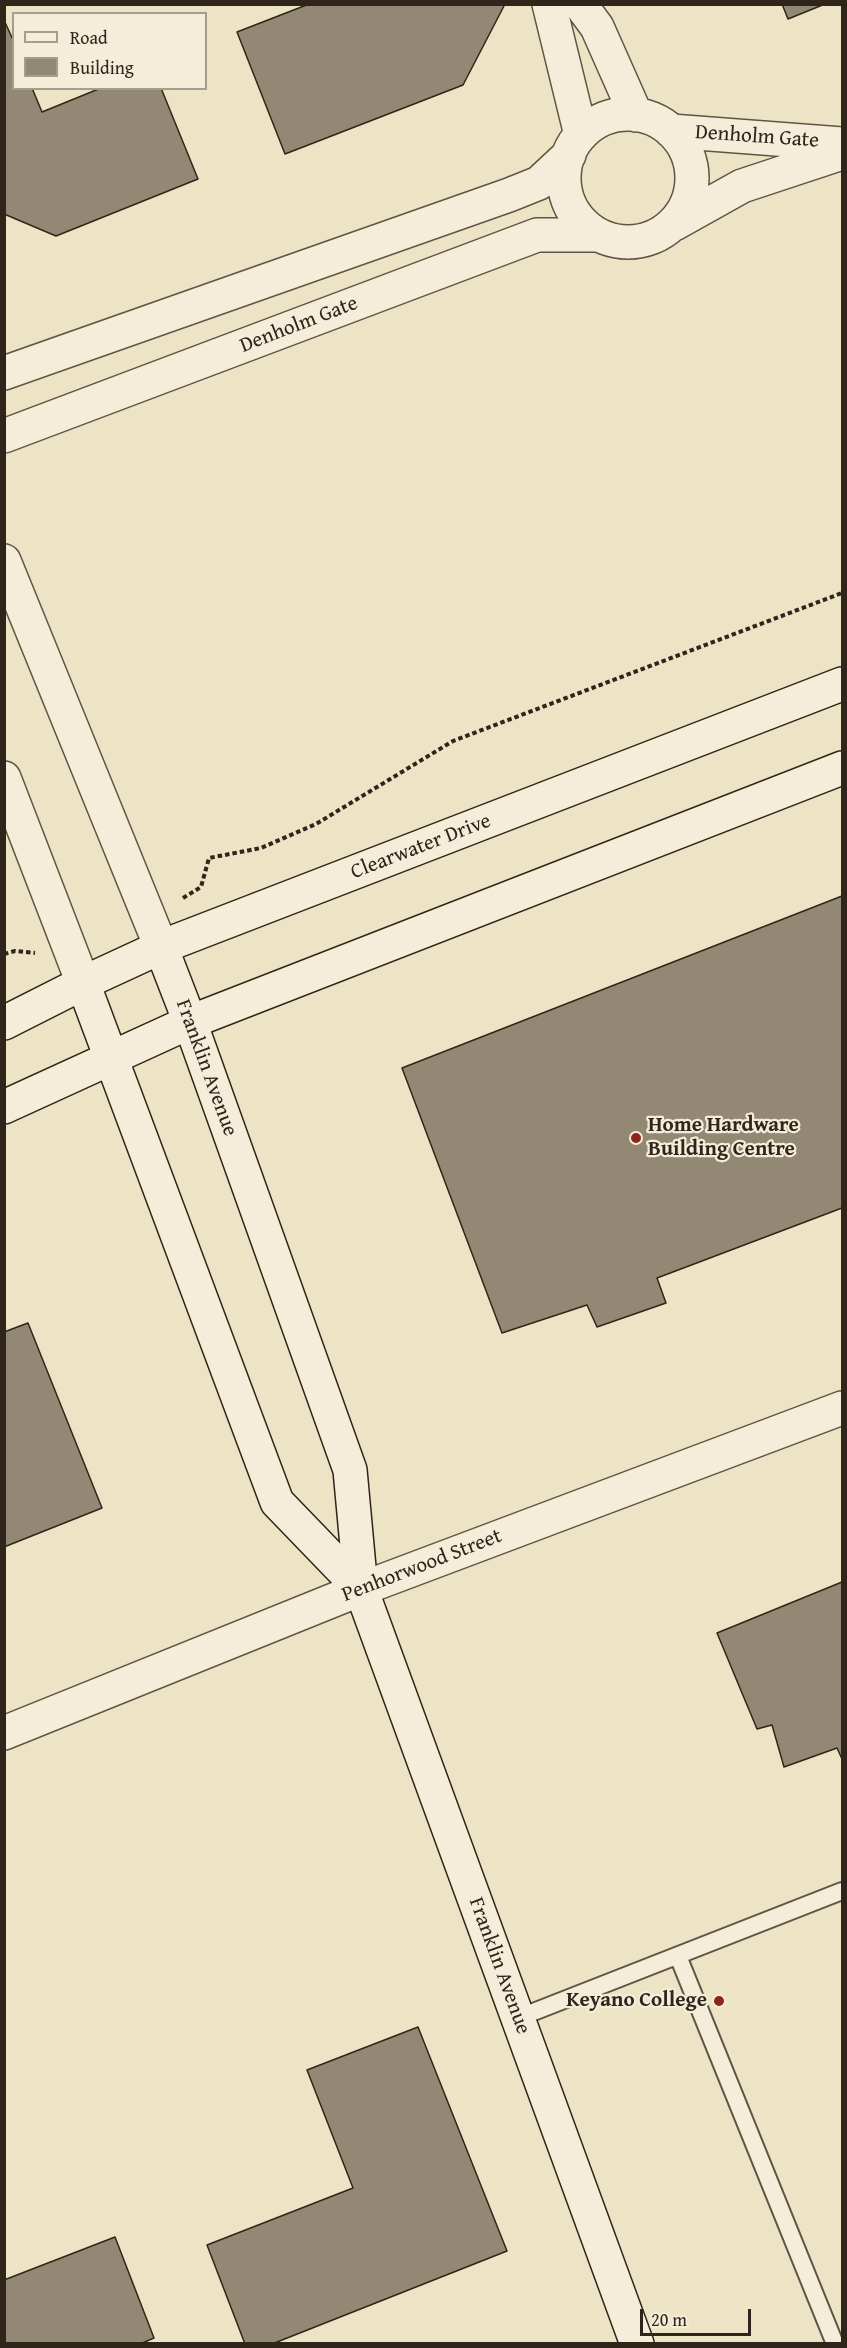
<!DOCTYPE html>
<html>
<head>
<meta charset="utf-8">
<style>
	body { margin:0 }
	#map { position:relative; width:847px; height:2348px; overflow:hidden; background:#ece4c5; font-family:"Gentium Book Plus",serif }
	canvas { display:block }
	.frame { position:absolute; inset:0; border:6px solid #30251b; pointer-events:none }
	.legend { position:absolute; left:12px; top:12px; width:195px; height:78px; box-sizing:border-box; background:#f3edd9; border:2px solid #a59d8d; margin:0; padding:8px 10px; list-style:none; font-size:18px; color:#30251b }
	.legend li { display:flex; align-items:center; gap:12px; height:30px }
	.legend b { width:30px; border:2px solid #a59d8d }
	.scale { position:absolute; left:640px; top:2309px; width:111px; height:27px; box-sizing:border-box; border:3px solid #30251b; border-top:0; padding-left:8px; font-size:18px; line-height:21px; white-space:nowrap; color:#30251b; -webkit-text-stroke:4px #f3edd9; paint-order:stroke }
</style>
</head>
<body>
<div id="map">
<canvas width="847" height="2348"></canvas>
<div class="frame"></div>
<ul class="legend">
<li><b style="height:8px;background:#f3edd9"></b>Road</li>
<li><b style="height:16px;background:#928873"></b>Building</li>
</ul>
<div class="scale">20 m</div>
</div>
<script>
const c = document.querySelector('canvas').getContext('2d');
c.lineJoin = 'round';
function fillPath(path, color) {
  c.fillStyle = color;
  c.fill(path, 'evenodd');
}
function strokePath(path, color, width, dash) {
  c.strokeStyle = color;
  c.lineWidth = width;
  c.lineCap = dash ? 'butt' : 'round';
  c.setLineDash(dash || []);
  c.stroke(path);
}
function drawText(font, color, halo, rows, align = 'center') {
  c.font = font + ' "Gentium Book Plus",serif';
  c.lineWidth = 4.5;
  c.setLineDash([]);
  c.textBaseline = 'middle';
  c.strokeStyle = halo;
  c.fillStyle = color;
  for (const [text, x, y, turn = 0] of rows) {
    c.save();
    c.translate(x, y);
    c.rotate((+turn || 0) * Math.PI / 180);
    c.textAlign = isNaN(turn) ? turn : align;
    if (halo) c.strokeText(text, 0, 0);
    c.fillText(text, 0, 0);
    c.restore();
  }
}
const building = new Path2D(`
	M309,4h194l1,2 -41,79 -178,69 -48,-122z
	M782,4h43l-37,15z
	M4,20l10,22v46h18l10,24 59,-24h60l37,91 -142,57 -52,-22z
	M842,896v312l-185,70 9,25 -69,24 -10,-22 -85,28 -100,-265z
	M28,1323l74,185 -98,39v-215z
	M842,1582v177l-5,-11 -53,19 -12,-42 -15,4 -40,-96z
	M418,2027l89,224 -235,93h-27l-38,-99 146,-57 -46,-118z
	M115,2237l39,101 -14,6h-136v-64z`);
const path = new Path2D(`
	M183,898l18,-11 8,-29 52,-10 55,-24 137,-83 389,-148
	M4,954l11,-3 20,2`);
const service = new Path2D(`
	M678,1956l157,388
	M518,2018l324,-127`);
const minor = new Path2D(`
	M549,4l32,131
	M580,4l17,23 39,88
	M564 178a64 64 0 1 1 128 0a64 64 0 1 1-128 0Z
	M671,131l171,13
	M674,224l68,-38 100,-33
	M4,373l505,-178 30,-12 30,-28
	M4,436l533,-201h61
	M4,561l157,386
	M4,778l79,205
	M4,1733l357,-144 481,-181`);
const secondary = new Path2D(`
	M161,947l29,75 160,448 11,119 276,755
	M83,983l194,519 84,87
	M4,1023l79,-40 78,-36 681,-263
	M4,1107l186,-85 652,-254`);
const markers = [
	[636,1138,6,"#8f2418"],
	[719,2001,6,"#8f2418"]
];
const streetNames = [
	["Denholm Gate",757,137,4],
	["Denholm Gate",299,325,-21],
	["Clearwater Drive",421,847,-21],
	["Franklin Avenue",206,1068,70],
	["Penhorwood Street",422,1566,-21],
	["Franklin Avenue",499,1966,70]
];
const poiNames = [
	["Home Hardware",648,1126],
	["Building Centre",648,1150],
	["Keyano College",707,2001,"right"]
];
fillPath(building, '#928873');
strokePath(building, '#30251b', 1.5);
strokePath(service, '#5f5546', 20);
strokePath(minor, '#5f5546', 36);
strokePath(secondary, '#30251b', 36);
strokePath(path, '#30251b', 4, [4.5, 3]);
strokePath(service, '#f3edd9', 16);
strokePath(minor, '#f3edd9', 33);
strokePath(secondary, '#f3edd9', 33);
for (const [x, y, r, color] of markers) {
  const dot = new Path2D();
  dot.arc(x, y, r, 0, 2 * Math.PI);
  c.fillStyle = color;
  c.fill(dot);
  strokePath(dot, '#f3edd9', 2);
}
drawText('21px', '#30251b', '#f3edd9', streetNames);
drawText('bold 21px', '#30251b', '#f3edd9', poiNames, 'left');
</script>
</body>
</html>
